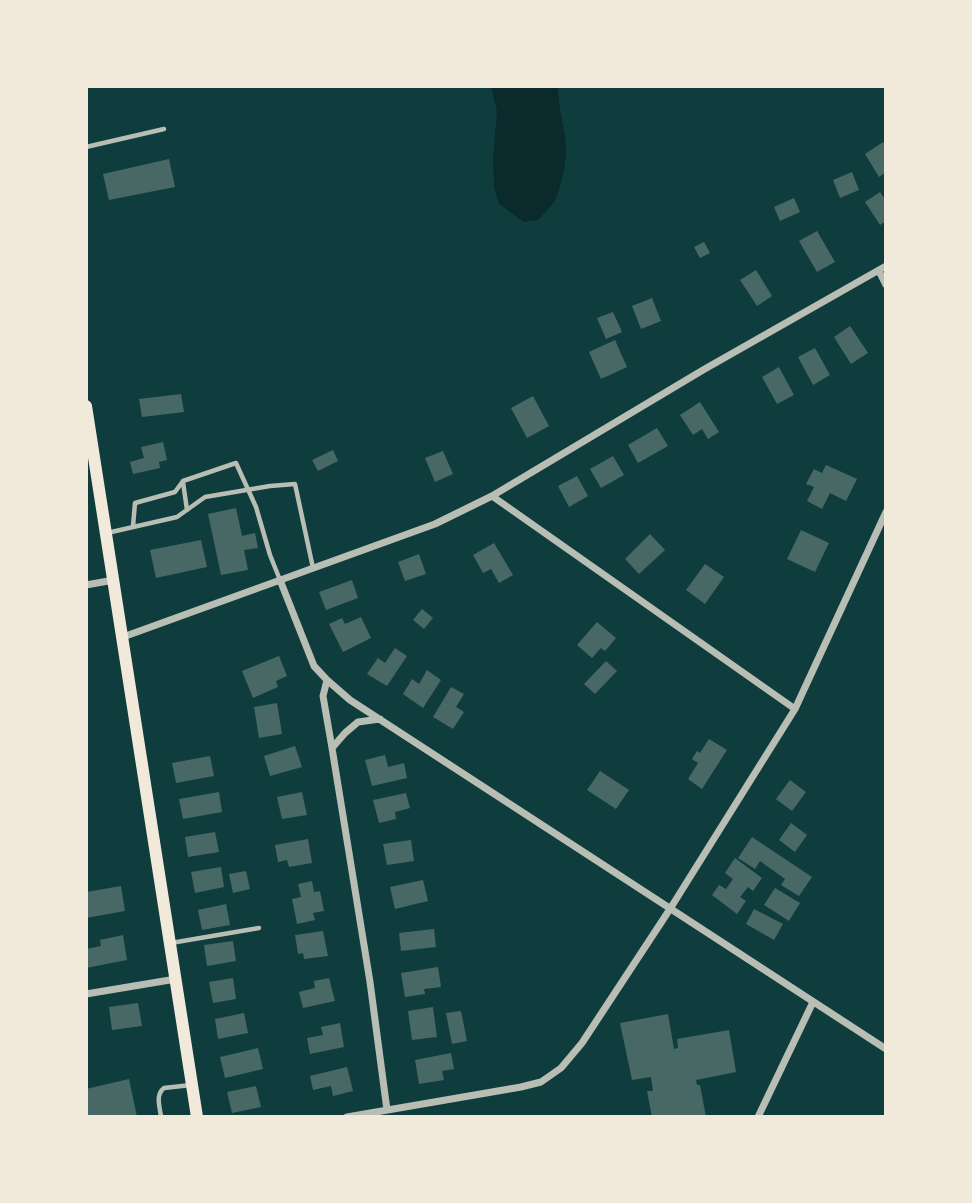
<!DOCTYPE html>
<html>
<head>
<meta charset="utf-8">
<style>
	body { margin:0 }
	#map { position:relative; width:972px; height:1203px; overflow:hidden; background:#0f3d3e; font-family:"Source Sans 3",sans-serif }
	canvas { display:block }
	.frame { position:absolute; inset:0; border:88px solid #f1e9da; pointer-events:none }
</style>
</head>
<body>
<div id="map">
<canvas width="972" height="1203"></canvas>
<div class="frame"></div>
</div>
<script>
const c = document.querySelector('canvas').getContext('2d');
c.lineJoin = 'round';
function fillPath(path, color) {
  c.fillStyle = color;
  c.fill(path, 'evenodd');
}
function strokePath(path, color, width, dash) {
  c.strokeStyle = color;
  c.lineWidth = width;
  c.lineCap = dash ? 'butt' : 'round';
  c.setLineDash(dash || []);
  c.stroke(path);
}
const water = new Path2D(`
	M491,86h67c0,22 6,38 8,59 1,14 -5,47 -13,58 -4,6 -10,11 -15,17l-14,2 -25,-18 -5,-17 -1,-30 4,-45z`);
const building = new Path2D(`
	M883,142l3,5v25l-7,5 -14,-23z
	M169,159l6,28 -66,13 -6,-26z
	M852,172l7,18 -19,8 -7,-18z
	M880,192l6,9v20l-6,4 -15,-23z
	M794,198l6,14 -20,9 -6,-14z
	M817,231l18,31 -18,10 -18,-31z
	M704,242l6,11 -10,5 -6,-11z
	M756,270l16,26 -15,10 -17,-26z
	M652,298l9,23 -20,8 -9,-23z
	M613,312l9,20 -16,7 -9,-21z
	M850,326l18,27 -17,11 -17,-27z
	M615,340l12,27 -26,12 -12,-27z
	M815,348l15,27 -17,10 -15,-28z
	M779,367l15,28 -17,9 -15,-27z
	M181,394l3,18 -42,5 -3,-18z
	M533,396l16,30 -22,12 -16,-30z
	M700,402l19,30 -11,7 -6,-10 -9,6 -13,-20z
	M657,428l11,18 -30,17 -10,-18z
	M163,442l4,18 -8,2 1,6 -27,6 -3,-12 14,-4 -3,-11z
	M333,450l5,11 -20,10 -6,-11z
	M443,451l10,23 -18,8 -10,-24z
	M613,456l11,19 -23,13 -11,-19z
	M826,465l31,14 -11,22 -16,-8 -8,16 -15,-8 7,-14 -8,-3 8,-15 8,4z
	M577,476l11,20 -19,11 -11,-21z
	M236,508l6,28 13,-3 3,15 -14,2 4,20 -27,5 -13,-61z
	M801,530l28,13 -14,29 -28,-13z
	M650,534l15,16 -26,24 -14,-15z
	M201,540l6,27 -51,11 -6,-28z
	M494,543l19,32 -14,8 -8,-14 -8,4 -10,-18z
	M419,554l7,20 -21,7 -7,-19z
	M705,564l19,13 -19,27 -19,-14z
	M352,580l6,18 -32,12 -7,-18z
	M422,609l11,9 -9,11 -11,-9z
	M361,617l10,21 -28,14 -14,-28 13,-6 3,6z
	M597,622l19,16 -11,13 -4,-3 -9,10 -15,-13z
	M395,648l12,8 -20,30 -20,-12 11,-16 7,5z
	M279,656l8,20 -11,5 2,6 -25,11 -11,-27z
	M606,661l11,10 -22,23 -11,-10z
	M427,670l14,10 -18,28 -20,-14 9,-15 7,5z
	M451,687l13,7 -8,13 8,5 -11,17 -20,-12z
	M277,703l5,31 -23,4 -5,-31z
	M709,739l18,11 -25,39 -14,-10 10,-16 -6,-4 5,-8 3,2z
	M295,746l7,21 -32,9 -6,-20z
	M385,755l3,12 16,-4 3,15 -35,8 -7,-26z
	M210,756l4,20 -38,7 -4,-20z
	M600,771l29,19 -13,19 -29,-19z
	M790,780l16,12 -14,19 -16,-12z
	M219,792l3,20 -39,7 -4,-20z
	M302,792l5,23 -25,4 -5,-22z
	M406,793l4,15 -15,4 1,7 -17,4 -6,-23z
	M791,823l16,12 -12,17 -16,-12z
	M215,832l4,20 -31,5 -3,-20z
	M752,837l60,40 -13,19 -18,-11 4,-6 -25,-18 -5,8 -17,-11z
	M308,839l4,24 -23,4 -2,-7 -9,2 -3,-17z
	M411,840l3,21 -27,4 -4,-21z
	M735,858l27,20 -9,13 -5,-4 -8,10 6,4 -9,13 -25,-19 7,-10 7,4 7,-10 -8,-6z
	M221,867l3,20 -29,6 -4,-21z
	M246,871l4,18 -17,4 -4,-19z
	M423,880l5,21 -33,8 -5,-22z
	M312,881l2,11 6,-1 4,20 -11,2 2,7 -18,4 -5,-25 9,-2 -3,-13z
	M121,886l4,25 -39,7v-26z
	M775,888l25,15 -11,18 -25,-16z
	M226,904l4,21 -28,5 -4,-20z
	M754,909l29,15 -9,16 -28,-16z
	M434,929l2,18 -35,4 -2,-18z
	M323,931l5,25 -24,3 -1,-6 -5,1 -3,-19z
	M123,935l4,25 -41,8v-19l15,-3 -1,-6z
	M233,941l3,20 -29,5 -3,-21z
	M438,967l3,20 -17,2 1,5 -20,3 -4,-24z
	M233,978l3,21 -23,4 -4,-21z
	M329,978l6,23 -32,7 -4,-16 16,-4 -1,-7z
	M138,1003l4,23 -30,4 -3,-23z
	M433,1007l4,30 -25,3 -4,-29z
	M461,1011l6,30 -15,3 -6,-31z
	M244,1013l4,20 -30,6 -3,-20z
	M668,1014l6,35 4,-1 -1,-9 52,-9 7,42 -40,8 1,5h3l6,32h-54l-5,-26h6l-2,-14 -19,3 -12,-57z
	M340,1023l4,24 -34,7 -3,-16 16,-3 -2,-8z
	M258,1048l5,21 -38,9 -5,-21z
	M451,1053l3,16 -12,2 2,9 -25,4 -4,-24z
	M347,1067l6,24 -20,5 -2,-10 -18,4 -3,-14z
	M129,1079l8,38h-51v-28z
	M256,1086l5,21 -29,6 -5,-21z`);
const service = new Path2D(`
	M86,147l78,-18
	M183,482l4,28
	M133,526l2,-23 40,-11 8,-11 53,-18 20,44 14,48 10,25
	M107,533l70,-16 28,-20 65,-11 25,-2 18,84
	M171,943l88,-15
	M161,1117c-1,-10 -6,-22 3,-29l27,-3`);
const minor = new Path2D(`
	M879,271l7,14
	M492,496l303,213
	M280,580l34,86 13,14 -4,16 9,52
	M86,585l28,-5
	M123,637l312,-113 57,-28 211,-126 183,-104
	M327,680l23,20 536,349
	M380,719l-22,3 -13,11 -13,15 38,234 17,128
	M86,994l90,-15
	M347,1117l174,-30 20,-5 20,-14 21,-25 88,-134 125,-200 91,-197
	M758,1117l55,-115`);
const secondary = new Path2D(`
	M86,406l111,711`);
fillPath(water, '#0a2a2b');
fillPath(building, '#486865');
strokePath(service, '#b8beb3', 4.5);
strokePath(minor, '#b8beb3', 7);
strokePath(secondary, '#f1e9da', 12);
</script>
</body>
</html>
